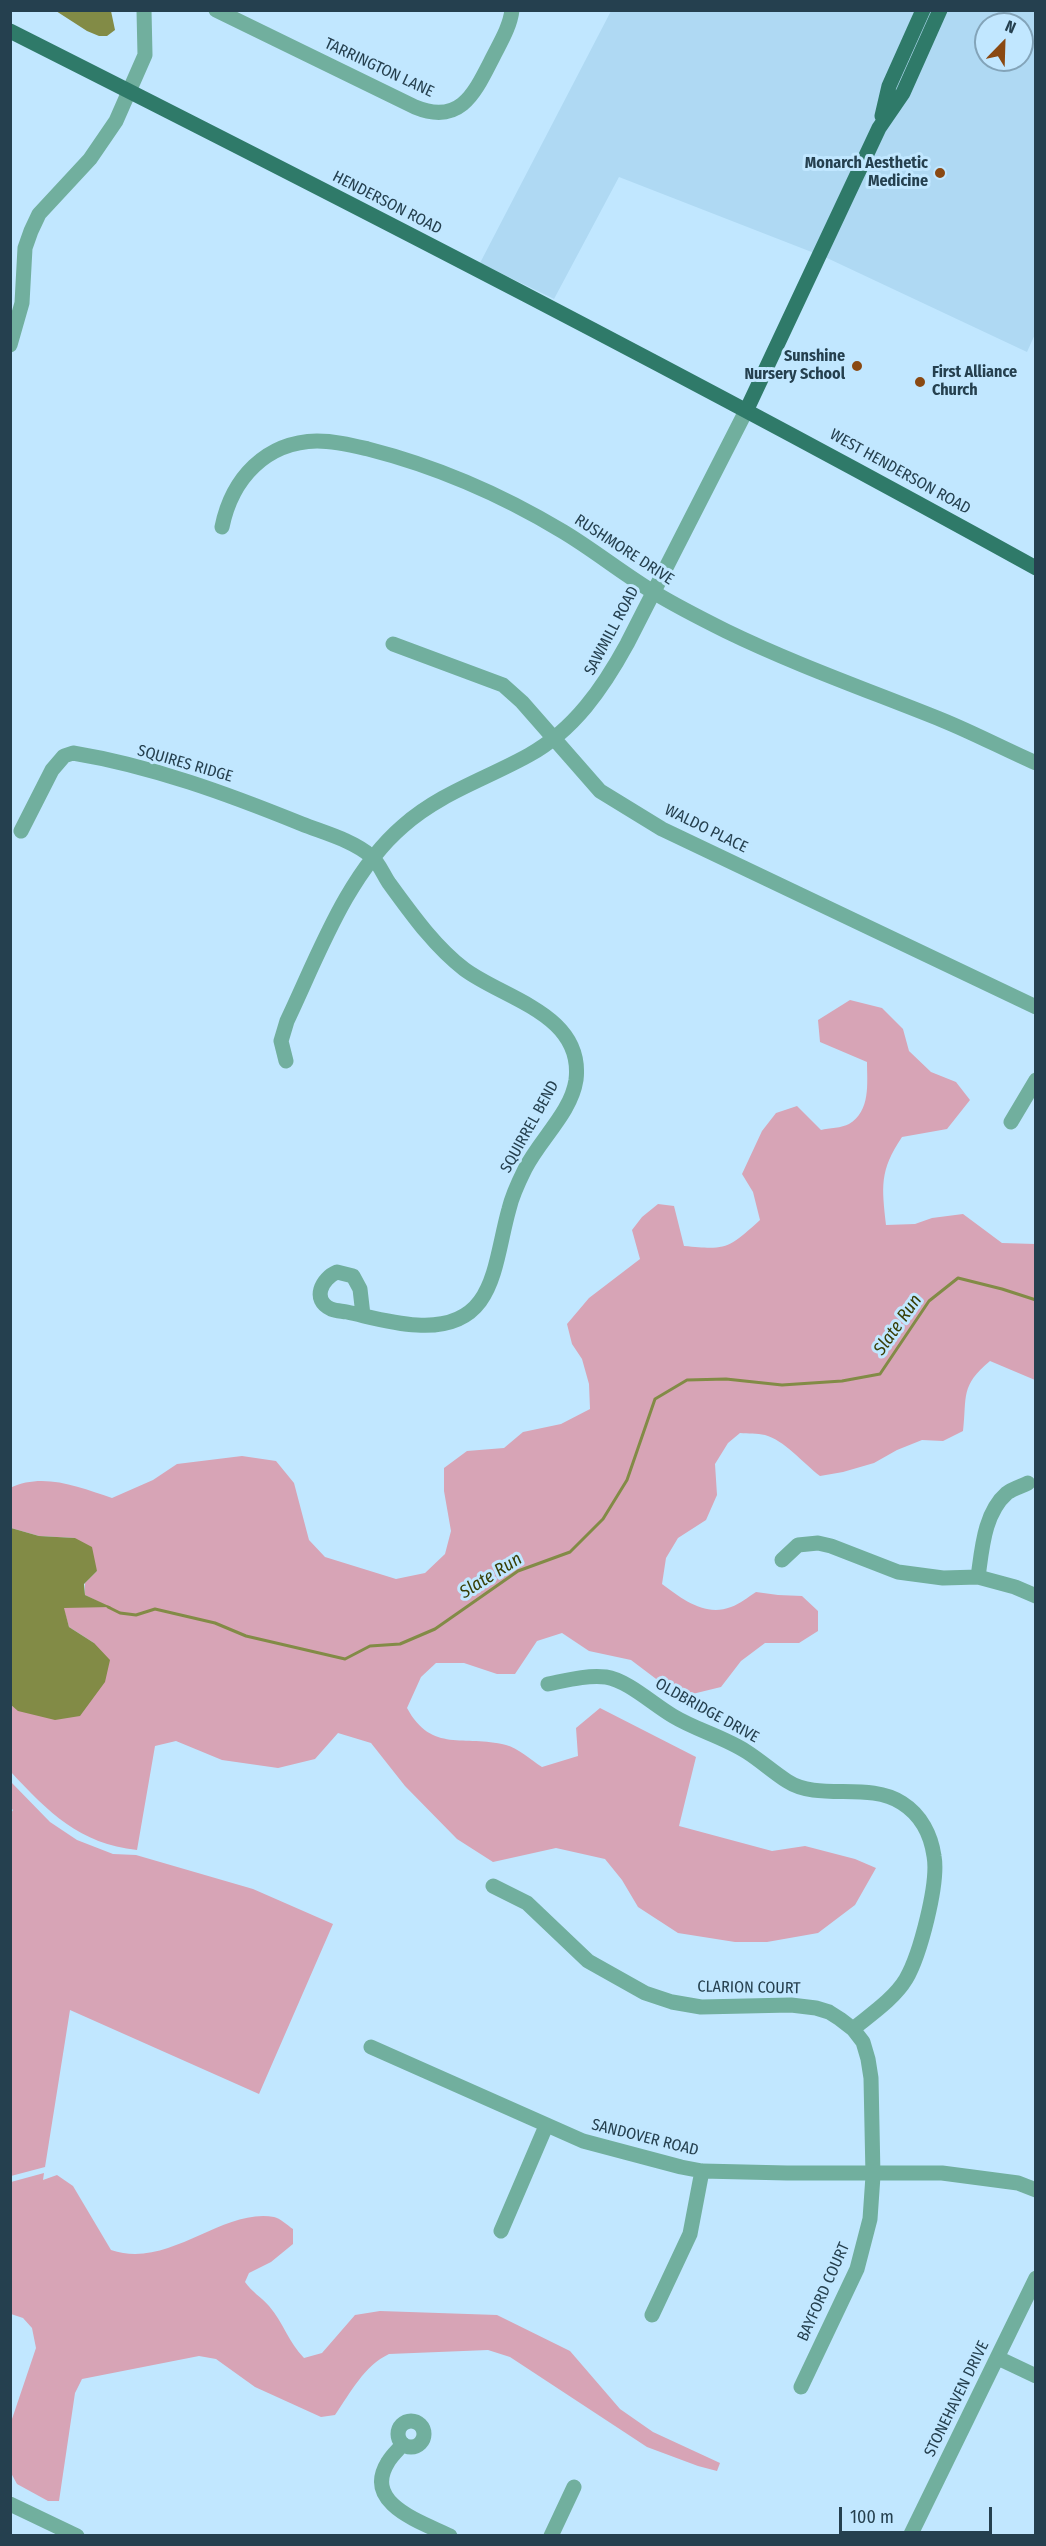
<!DOCTYPE html>
<html>
<head>
<meta charset="utf-8">
<style>
	body { margin:0 }
	#map { position:relative; width:1046px; height:2546px; overflow:hidden; background:#c1e7ff; font-family:"Fira Sans Condensed",sans-serif }
	canvas { display:block }
	.frame { position:absolute; inset:0; border:12px solid #25404f; pointer-events:none }
	.north { position:absolute; left:974px; top:12px; width:60px; height:60px; box-sizing:border-box; background:#c1e7ff; border:2px solid #83a4b9; border-radius:50%; rotate:23deg; font-size:16px; font-weight:700; line-height:24px; text-align:center; color:#25404f }
	.north::after { content:''; display:block; margin:auto; width:21px; height:27px; background:#8a4912; clip-path:polygon(50% 0,100% 100%,50% 72%,0 100%) }
	.scale { position:absolute; left:839px; top:2507px; width:153px; height:27px; box-sizing:border-box; border:3px solid #25404f; border-top:0; padding-left:8px; font-size:18px; line-height:21px; white-space:nowrap; color:#25404f; -webkit-text-stroke:4px #c1e7ff; paint-order:stroke }
</style>
</head>
<body>
<div id="map">
<canvas width="1046" height="2546"></canvas>
<div class="frame"></div>
<div class="north">N</div>
<div class="scale">100 m</div>
</div>
<script>
const c = document.querySelector('canvas').getContext('2d');
c.lineJoin = 'round';
function fillPath(path, color) {
  c.fillStyle = color;
  c.fill(path, 'evenodd');
}
function strokePath(path, color, width, dash) {
  c.strokeStyle = color;
  c.lineWidth = width;
  c.lineCap = dash ? 'butt' : 'round';
  c.setLineDash(dash || []);
  c.stroke(path);
}
function drawText(font, color, halo, rows, align = 'center') {
  c.font = font + ' "Fira Sans Condensed",sans-serif';
  c.lineWidth = 6;
  c.setLineDash([]);
  c.textBaseline = 'middle';
  c.strokeStyle = halo;
  c.fillStyle = color;
  for (const [text, x, y, turn = 0] of rows) {
    c.save();
    c.translate(x, y);
    c.rotate((+turn || 0) * Math.PI / 180);
    c.textAlign = isNaN(turn) ? turn : align;
    if (halo) c.strokeText(text, 0, 0);
    c.fillText(text, 0, 0);
    c.restore();
  }
}
const built = new Path2D(`
	M611,11h424l1,321 -9,20 -200,-94 -208,-81 -65,122 -74,-36zM986,24h36v36h-36z`);
const green = new Path2D(`
	M850,1000l32,8 21,21 6,22 22,21 25,10 14,18 -23,29 -45,8c-23,34 -20,50 -16,88l29,-1 17,-6 31,-4 39,29 33,1v136l-45,-19c-30,25 -23,35 -27,70l-20,10 -21,-1 -25,10 -23,13 -31,9 -23,4c-17,-13 -36,-36 -55,-41 -8,-2 -17,-1 -25,-2l-12,10 -13,21 2,31 -11,25 -28,18 -12,20 -4,26c20,15 43,33 69,23 9,-3 17,-10 25,-15l22,3 24,1 16,15v20l-19,12h-34l-24,18 -20,26 -41,10 -49,-37 -42,-9 -27,-18 -25,8 -22,33h-18l-33,-11h-28l-15,14 -14,31c25,46 57,26 99,37 12,3 25,15 36,22l36,-11 -2,-28 24,-20 96,49 -17,69 93,25 33,-5 50,13 21,9 -21,37 -37,28 -51,9h-32l-57,-9 -40,-26 -16,-27 -17,-21 -49,-11 -63,14 -36,-23 -52,-53 -34,-43 -33,-10 -23,26 -37,9 -56,-8 -46,-19 -21,5 -18,104c-57,-6 -89,-38 -126,-78v-67l4,3 79,-65 -25,-16 -6,-20h46l-24,-12v-12l12,-12 -22,-33 -36,-2 -28,-8 -1,-40c33,-16 69,-1 102,10l41,-18 24,-16 65,-8 34,5 18,22 15,57 16,17 71,22 29,-6 20,-19 6,-23 -7,-40v-23l23,-17 37,-3 19,-16 38,-8 29,-15 -1,-25 -7,-25 -10,-15 -5,-20 22,-26 51,-39 -8,-29 10,-13 16,-13 16,2 10,40c43,4 44,3 76,-26l-7,-28 -11,-18 20,-43 14,-18 21,-7 24,24c8,-2 21,-2 28,-6 22,-13 18,-41 18,-62l-47,-20 -2,-22z
	M11,1782l39,40 27,18 36,14 23,1 117,34 80,35 -74,170 -189,-84 -25,157 -34,9 -1,-361 3,-5 -2,-2z
	M44,2173l-1,7 14,-5 16,11 38,64c58,20 110,-42 163,-33 6,1 13,8 19,12v15l-22,18 -22,11 -4,9c7,10 16,15 24,24 14,16 20,37 35,52l18,-5 33,-38 25,-4 117,4 73,36 50,58 33,23 67,31 -3,8 -19,-5 -51,-19 -137,-90 -22,-7 -99,4c-25,12 -38,38 -54,61l-14,2 -66,-30 -39,-28 -17,-3 -117,23 -7,14 -16,108h-11l-31,-17 -6,-11 1,-54 24,-71 -4,-20 -9,-10 -12,-4v-132z`);
const water = new Path2D(`
	M56,11h55l4,19 -8,6h-8l-12,-5z
	M11,1528l28,8 36,2 17,9 5,24 -13,13 1,11 26,12 -47,1 5,19 25,16 16,17 -5,22 -25,34 -25,4 -37,-9 -7,-6z`);
const stream = new Path2D(`
	M108,1607l12,6 16,2 19,-6 60,14 31,13 99,23 25,-13 30,-2 35,-15 83,-58 52,-19 33,-33 24,-39 28,-81 32,-19 39,-1 56,6 60,-4 38,-7 49,-73 29,-23 44,11 34,11`);
const minor = new Path2D(`
	M216,10l199,97c46,19 60,-15 78,-50 7,-14 17,-30 19,-47
	M10,345l12,-42 3,-55 6,-17 8,-17 51,-55 26,-38 29,-66 -1,-45
	M222,527c10,-49 44,-85 95,-86 18,0 34,4 51,8 67,17 134,46 194,82 32,19 61,43 93,62 23,14 47,26 71,38 70,34 144,60 216,89 32,13 62,29 94,43
	M393,644l110,41 19,17 78,89 62,38 374,178
	M21,831l31,-61 12,-14 9,-3c79,13 155,41 229,71 23,9 50,16 69,32 8,7 12,18 18,27 22,30 45,63 75,86 40,30 120,45 112,111 -5,33 -36,59 -51,89 -6,12 -13,27 -16,40 -16,57 -13,121 -92,116 -24,-1 -47,-8 -70,-13 -5,-1 -11,-1 -16,-3 -20,-9 -9,-31 6,-37l16,4 7,13 3,26
	M286,1061l-5,-20 6,-20c31,-65 60,-147 116,-195 37,-33 83,-47 126,-71 45,-25 74,-67 98,-111l120,-235
	M1011,1122l25,-42
	M782,1560l16,-15 20,-2 13,3 67,26 45,6 35,-1 37,10 21,9
	M978,1577c4,-28 6,-64 29,-84 5,-4 15,-7 21,-10
	M548,1684c20,-4 38,-9 58,-7 21,3 48,28 67,39 23,14 51,21 74,36 14,9 26,20 40,29 32,21 81,0 115,22 19,12 29,32 32,53 5,27 -14,99 -28,123 -12,20 -36,36 -53,50
	M493,1886l34,17 61,58 57,32 27,9 29,5 90,-2 25,3 13,4 11,7 13,10 10,13 5,17 3,19 2,98 -3,43 -13,50 -56,118
	M371,2047l212,94 98,26 21,4 85,2h155l76,10 18,7
	M501,2231l45,-105
	M652,2315l38,-81 12,-63
	M998,2358l38,18
	M398 2434a13 13 0 1 1 26 0a13 13 0 1 1-26 0Z
	M403,2444c-5,6 -11,11 -15,18 -26,42 34,60 62,74
	M10,2504l67,32
	M551,2536l23,-49
	M910,2536l126,-258`);
const major = new Path2D(`
	M10,31c345,174 688,350 1026,537
	M882,116l7,-30 34,-76
	M747,409l132,-281 24,-35 37,-83`);
const markers = [
	[940,173,6,"#8a4912"],
	[857,366,6,"#8a4912"],
	[920,382,6,"#8a4912"]
];
const streetNames = [
	["TARRINGTON LANE",379,68,25],
	["HENDERSON ROAD",387,203,27],
	["WEST HENDERSON ROAD",900,472,29],
	["RUSHMORE DRIVE",624,550,33],
	["SAWMILL ROAD",612,631,-62],
	["SQUIRES RIDGE",185,764,16],
	["WALDO PLACE",706,829,26],
	["SQUIRREL BEND",530,1127,-61],
	["OLDBRIDGE DRIVE",707,1711,29],
	["CLARION COURT",749,1988,1],
	["SANDOVER ROAD",645,2138,14],
	["BAYFORD COURT",824,2292,-66],
	["STONEHAVEN DRIVE",957,2399,-64]
];
const poiNames = [
	["Monarch Aesthetic",928,164],
	["Medicine",928,182],
	["Sunshine",845,357],
	["Nursery School",845,375],
	["First Alliance",932,373,"left"],
	["Church",932,391,"left"]
];
const waterNames = [
	["Slate Run",898,1325,-55],
	["Slate Run",491,1576,-32]
];
fillPath(built, '#afd9f3');
fillPath(green, '#d7a4b6');
fillPath(water, '#828b46');
strokePath(stream, '#828b46', 3);
strokePath(minor, '#71af9e', 15);
strokePath(major, '#2f7a69', 15);
for (const [x, y, r, color] of markers) {
  const dot = new Path2D();
  dot.arc(x, y, r, 0, 2 * Math.PI);
  c.fillStyle = color;
  c.fill(dot);
  strokePath(dot, '#c1e7ff', 2);
}
drawText('16px', '#25404f', '#c1e7ff', streetNames);
drawText('bold 16px', '#25404f', '#c1e7ff', poiNames, 'right');
drawText('italic 18px', '#383e05', '#c1e7ff', waterNames);
</script>
</body>
</html>
